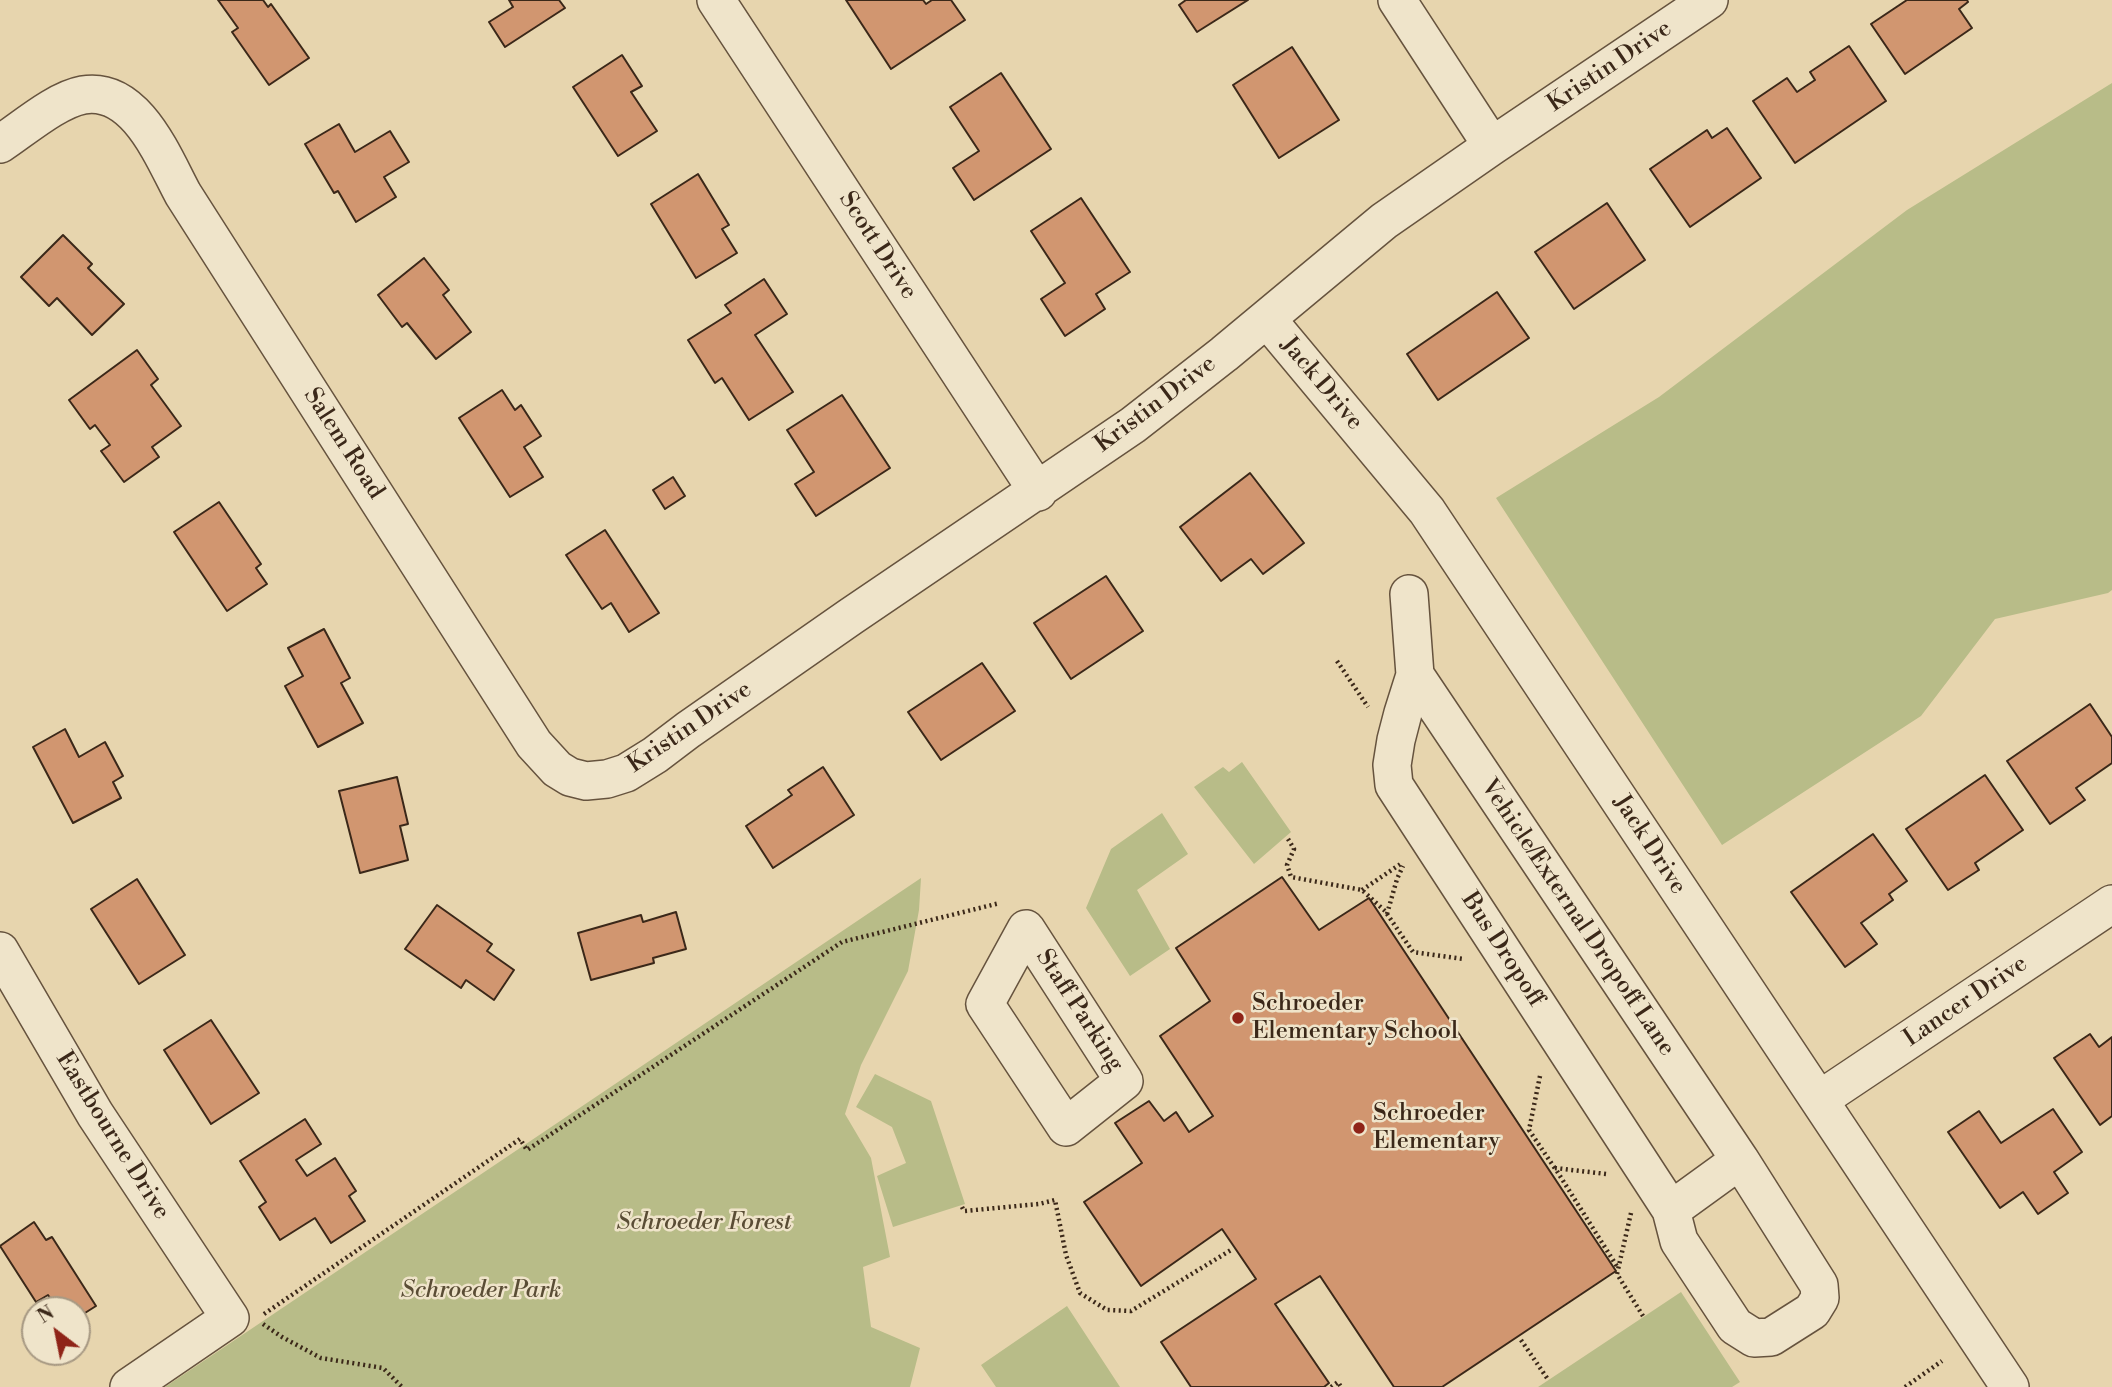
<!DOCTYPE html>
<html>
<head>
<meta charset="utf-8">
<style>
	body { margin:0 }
	#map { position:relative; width:2112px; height:1387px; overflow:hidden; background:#e7d5ae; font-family:"Libre Bodoni",serif }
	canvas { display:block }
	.north { position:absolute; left:21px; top:1296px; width:70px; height:70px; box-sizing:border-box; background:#efe4ca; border:2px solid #a79983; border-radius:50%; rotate:328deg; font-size:19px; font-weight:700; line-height:28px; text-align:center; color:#3b2819 }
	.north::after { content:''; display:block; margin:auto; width:24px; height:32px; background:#8f2418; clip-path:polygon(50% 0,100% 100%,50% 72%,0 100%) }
</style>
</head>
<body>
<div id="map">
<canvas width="2112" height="1387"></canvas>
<div class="north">N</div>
</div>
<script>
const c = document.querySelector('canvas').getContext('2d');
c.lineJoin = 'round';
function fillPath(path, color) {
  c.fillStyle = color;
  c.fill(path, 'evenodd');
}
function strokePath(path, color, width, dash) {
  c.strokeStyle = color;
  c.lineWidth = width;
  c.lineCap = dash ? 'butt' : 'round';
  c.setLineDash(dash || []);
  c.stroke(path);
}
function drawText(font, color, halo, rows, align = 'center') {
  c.font = font + ' "Libre Bodoni",serif';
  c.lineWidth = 5;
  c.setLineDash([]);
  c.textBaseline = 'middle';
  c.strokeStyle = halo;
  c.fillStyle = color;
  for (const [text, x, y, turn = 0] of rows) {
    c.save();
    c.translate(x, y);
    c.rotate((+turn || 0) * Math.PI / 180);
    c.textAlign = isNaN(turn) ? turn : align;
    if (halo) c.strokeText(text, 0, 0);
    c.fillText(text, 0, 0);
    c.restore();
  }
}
const green = new Path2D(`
	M2112,83v507l-4,3 -113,26 -74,97 -199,129 -226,-347 163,-101 248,-187z
	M1242,762l49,70 -37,32 -60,-77 29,-20 6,5z
	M1162,813l26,41 -51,36 33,59 -40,27 -44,-68 25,-59z
	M921,878l-2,32 -11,61 -47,94 -16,49 26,44 19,99 -27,10 8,60 49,21 -10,39h-745z
	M875,1074l56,27 34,103 -72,23 -16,-51 29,-13 -14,-36 -36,-20z
	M1681,1292l59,90 -8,5h-194z
	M1067,1306l53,81h-124l-15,-22z`);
const building = new Path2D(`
	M218,0h45l5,7 3,-3 38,54 -40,27 -37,-53 6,-4z
	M509,0h50l6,8 -60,39 -16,-25 24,-15z
	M846,0h77l3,4 6,-4h19l14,20 -74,49z
	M1248,0l-51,32 -18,-27 7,-5z
	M1907,0h60l1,2 -9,7 13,19 -67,46 -34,-50z
	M1849,46l37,55 -91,62 -42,-62 34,-23 10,14 18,-12 -5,-8z
	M1292,47l47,73 -60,38 -46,-73z
	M622,55l20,31 -11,6 26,39 -39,25 -45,-69z
	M1001,73l50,76 -77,51 -21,-32 26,-17 -29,-44z
	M339,124l16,28 35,-21 19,31 -25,15 12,20 -40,25 -18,-31 -4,2 -29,-49z
	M1727,128l34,50 -71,49 -40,-58 57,-39 5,8z
	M698,174l31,51 -7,4 15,24 -41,25 -45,-74z
	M1081,198l49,74 -34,22 9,15 -40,27 -24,-37 24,-16 -34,-52z
	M1607,203l38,57 -71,49 -39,-57z
	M63,235l29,29 -4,4 36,36 -32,31 -35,-37 -8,8 -28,-29z
	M424,258l25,32 -6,5 28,37 -35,27 -29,-36 -5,4 -24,-32z
	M764,279l23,35 -32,21 38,57 -44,28 -27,-42 -7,5 -27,-43 43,-27 -6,-8z
	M1497,292l32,46 -91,62 -31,-46z
	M137,350l21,29 -7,6 30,41 -29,21 7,10 -35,25 -23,-31 9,-6 -15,-20 -5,4 -21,-29z
	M502,390l13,20 6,-5 20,31 -17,11 19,30 -33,20 -51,-79z
	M842,395l48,73 -74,48 -21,-32 19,-12 -27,-42z
	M1250,473l54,70 -41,31 -12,-15 -30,22 -41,-54z
	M673,477l12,19 -20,13 -12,-19z
	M219,502l42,62 -5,4 11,16 -40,27 -53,-79z
	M605,530l54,83 -30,19 -18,-29 -9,6 -36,-54z
	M1106,576l37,55 -72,48 -37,-56z
	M324,629l26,49 -9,5 22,40 -45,24 -33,-61 18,-10 -15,-28z
	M982,663l33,48 -74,49 -33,-48z
	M2090,704l22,33v26l-36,25 9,12 -35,24 -43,-63z
	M65,729l14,28 26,-15 18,34 -10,6 8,16 -48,25 -40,-76z
	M823,767l31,48 -81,53 -27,-42 46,-31 -4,-5z
	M1985,775l38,55 -48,33 4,7 -31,20 -42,-61z
	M397,777l11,47 -8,2 8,34 -48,13 -21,-82z
	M1873,834l34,47 -18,13 4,6 -32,23 16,21 -32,23 -54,-75z
	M1282,877l37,53 50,-32 247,373 -174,116h-48l-74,-111 -45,28 54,79 -5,4h-133l-30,-45 95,-63 -34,-50 -81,57 -57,-84 58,-39 -27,-40 34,-22 15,20 12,-9 13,20 24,-16 -53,-80 50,-35 -34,-53z
	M137,879l48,76 -46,29 -48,-75z
	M437,905l55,39 -5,7 27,19 -20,30 -28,-20 -5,8 -56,-39z
	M676,912l10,37 -33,9 1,5 -63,17 -13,-47 63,-18 2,7z
	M211,1020l48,73 -48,31 -47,-74z
	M2090,1034l9,13 13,-10v79l-12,9 -46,-67z
	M2053,1109l29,43 -28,20 14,21 -30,21 -15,-22 -23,16 -52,-76 31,-21 22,32z
	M305,1119l16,25 -25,16 11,16 28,-18 21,33 -7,5 16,25 -34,22 -16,-25 -35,22 -21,-33 7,-5 -26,-41z
	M34,1222l12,18 6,-3 44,69 -19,12v-8h-19l-10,-15 -12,7 -36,-56z`);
const path = new Path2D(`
	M1337,661l31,46
	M1288,839l6,10 -7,16 4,12 71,13 23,21 28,41 51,7
	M1362,890l40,-27
	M1387,914l10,-35 6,-13
	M1540,1076l-11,54 27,40
	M1606,1174l-51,-6 63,100
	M962,1207l2,4 75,-7 16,-4 11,55 14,38 27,17 24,1 100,-61
	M1631,1213l-14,61 26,42
	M264,1314l256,-175 7,11 315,-208 158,-39
	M263,1324l19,13 39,21 62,10 19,19
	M1521,1340l26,38
	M1331,1387l7,-5 3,5
	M1905,1387l37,-26`);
const minor = new Path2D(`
	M716,0l322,492
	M1397,0l95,146
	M0,144c23,-15 56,-44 83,-49 53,-9 80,62 100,99l351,550 23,25 13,8 16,4 21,-2 19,-6 29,-18 33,-25 162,-113 283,-192 91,-71 160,-133 108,-75 217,-146
	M1267,319l160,192 583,876
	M1409,594l6,81 -12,38 -7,27 -4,25 2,20 277,425 8,31 56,85 19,12 17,-1 41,-26 8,-13 -1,-13 -79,-125 -325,-485
	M1026,929l98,152 -58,46 -81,-123z
	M0,951l95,163 135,204 -101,69
	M1819,1100l293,-196
	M1671,1210l69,-50`);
const markers = [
	[1238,1018,7,"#8f2418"],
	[1359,1128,7,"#8f2418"]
];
const streetNames = [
	["Kristin Drive",1610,67,-34],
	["Scott Drive",877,246,57],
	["Jack Drive",1321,384,50],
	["Kristin Drive",1156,405,-37],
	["Salem Road",343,444,57],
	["Kristin Drive",690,728,-34],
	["Jack Drive",1649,845,57],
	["Vehicle/External Dropoff Lane",1577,918,56],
	["Bus Dropoff",1502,950,57],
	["Lancer Drive",1966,1002,-34],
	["Staff Parking",1079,1011,57],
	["Eastbourne Drive",112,1136,58]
];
const poiNames = [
	["Schroeder",1252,1004],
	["Elementary School",1252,1032],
	["Schroeder",1373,1114],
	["Elementary",1373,1142]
];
const parkNames = [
	["Schroeder Forest",704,1223],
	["Schroeder Park",481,1291]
];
fillPath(green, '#b8bc88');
fillPath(building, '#d19670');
strokePath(building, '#3b2819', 2);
strokePath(minor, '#66533e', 40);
strokePath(path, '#3b2819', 4.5, [2, 3.5]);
strokePath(minor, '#efe4ca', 37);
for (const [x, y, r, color] of markers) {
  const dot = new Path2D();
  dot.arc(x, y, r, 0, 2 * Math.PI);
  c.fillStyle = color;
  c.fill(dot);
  strokePath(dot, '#efe4ca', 2.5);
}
drawText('24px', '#3b2819', '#efe4ca', streetNames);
drawText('24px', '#3b2819', '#efe4ca', poiNames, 'left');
drawText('italic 24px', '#5a4d35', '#efe4ca', parkNames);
</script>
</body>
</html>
